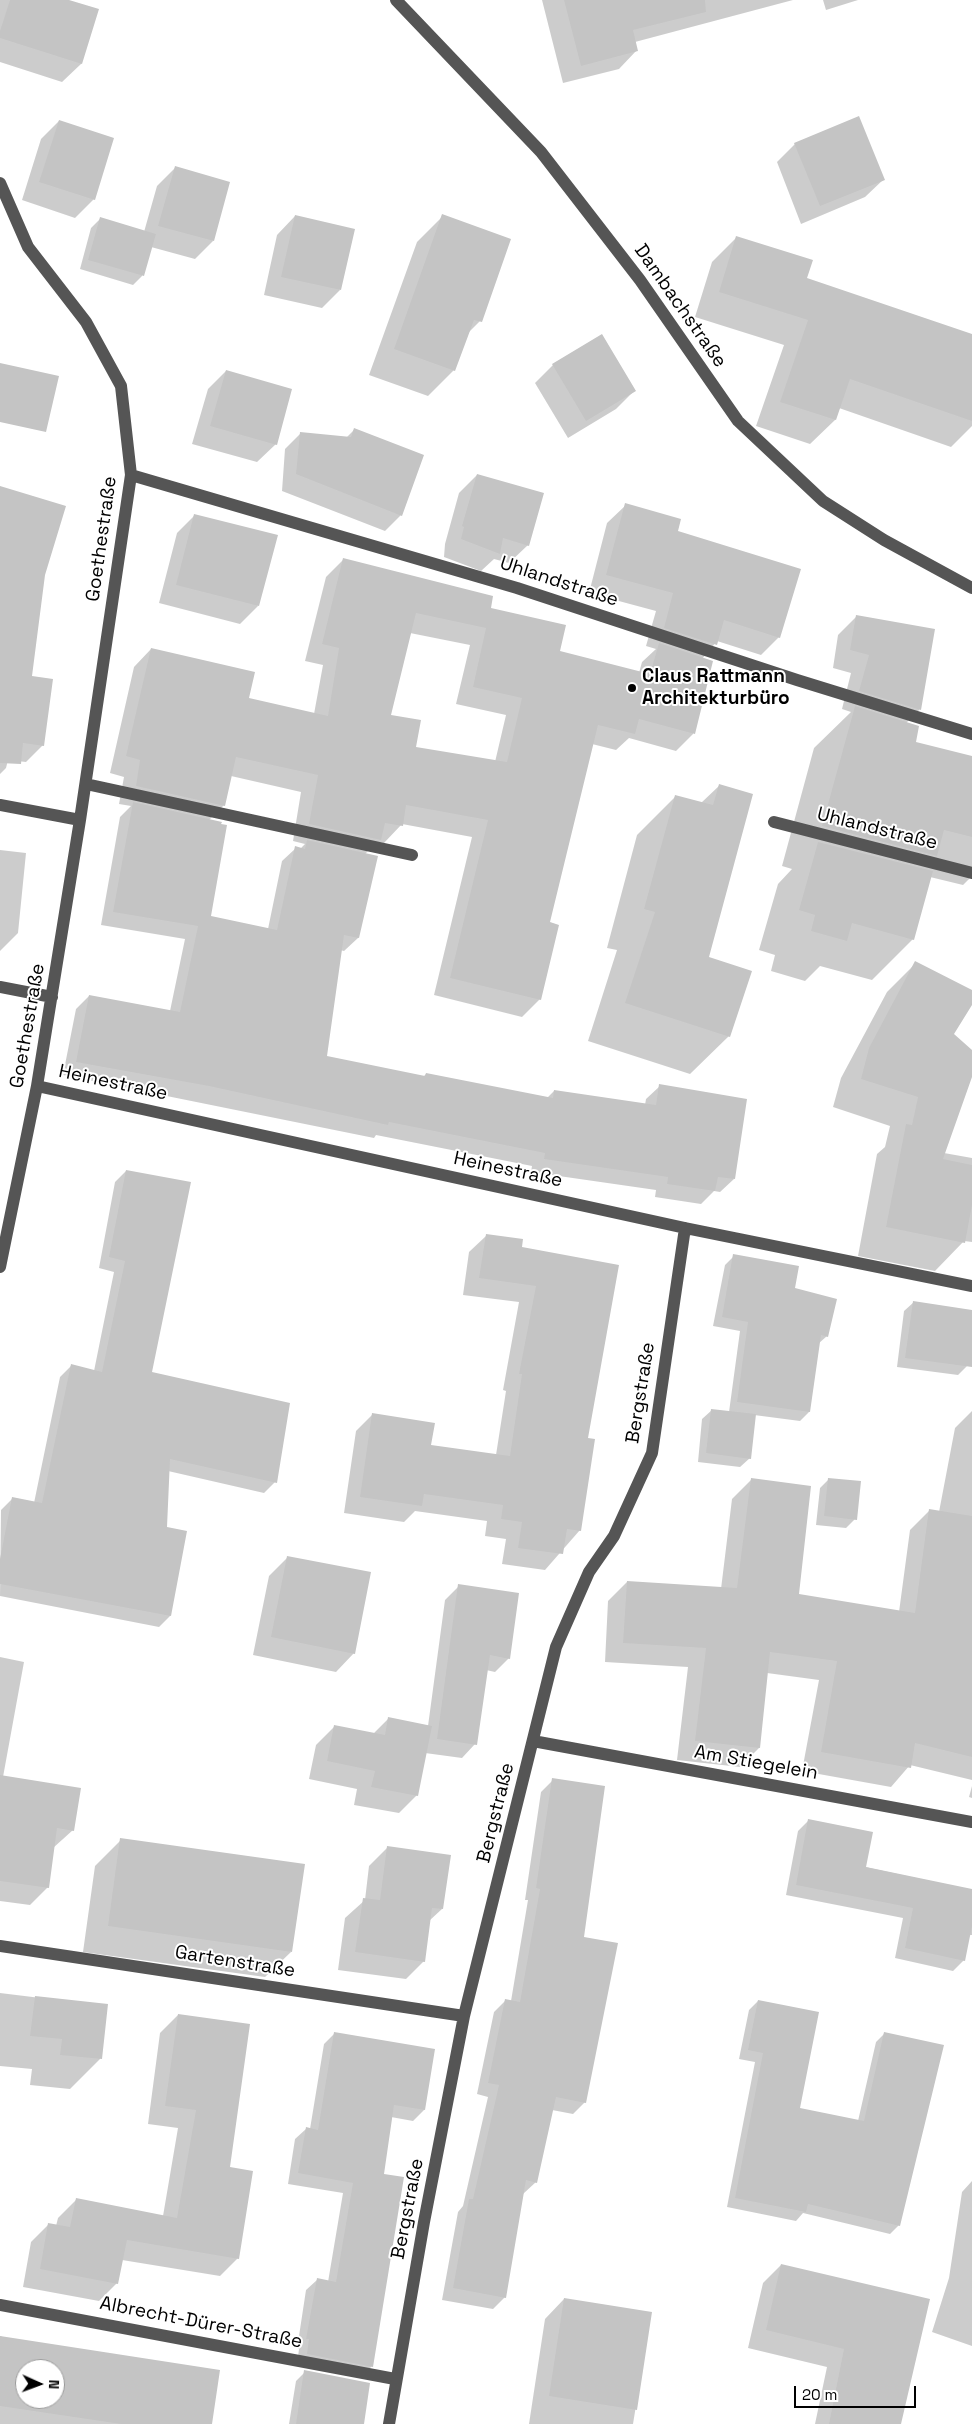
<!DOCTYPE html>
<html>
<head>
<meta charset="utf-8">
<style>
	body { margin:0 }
	#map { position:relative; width:972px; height:2424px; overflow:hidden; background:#fff; font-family:"Space Grotesk",sans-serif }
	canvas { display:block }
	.north { position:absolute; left:15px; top:2359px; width:50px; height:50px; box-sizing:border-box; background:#fff; border:1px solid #999; border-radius:50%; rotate:92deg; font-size:14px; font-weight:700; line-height:20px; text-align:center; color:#000 }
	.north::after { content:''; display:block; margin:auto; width:18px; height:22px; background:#000; clip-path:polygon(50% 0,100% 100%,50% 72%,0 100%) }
	.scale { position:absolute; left:794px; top:2386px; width:122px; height:22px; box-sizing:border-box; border:2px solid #000; border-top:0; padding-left:6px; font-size:15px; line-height:18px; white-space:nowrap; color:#000; -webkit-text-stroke:4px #fff; paint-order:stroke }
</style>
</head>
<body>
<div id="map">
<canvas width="972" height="2424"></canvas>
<div class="north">N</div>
<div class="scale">20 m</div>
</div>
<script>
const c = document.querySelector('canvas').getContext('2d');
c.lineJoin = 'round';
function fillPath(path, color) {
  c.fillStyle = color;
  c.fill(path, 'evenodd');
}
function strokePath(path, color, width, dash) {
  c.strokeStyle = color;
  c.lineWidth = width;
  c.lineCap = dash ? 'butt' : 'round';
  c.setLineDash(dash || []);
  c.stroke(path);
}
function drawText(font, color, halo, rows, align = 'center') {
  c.font = font + ' "Space Grotesk",sans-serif';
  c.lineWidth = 4;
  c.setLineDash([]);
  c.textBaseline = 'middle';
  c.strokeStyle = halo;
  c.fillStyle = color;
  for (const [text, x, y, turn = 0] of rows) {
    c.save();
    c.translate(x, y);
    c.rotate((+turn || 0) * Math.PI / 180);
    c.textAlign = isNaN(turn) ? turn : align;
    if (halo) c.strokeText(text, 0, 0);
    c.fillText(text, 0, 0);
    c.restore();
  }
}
const shadow = new Path2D(`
	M0,0h65l33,10 -17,54 -19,18 -62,-20z
	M542,0h251l-158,42 2,8 -18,19 -56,14z
	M823,0h35l-32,10z
	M59,121l35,78 -19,19 -53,-18 19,-61z
	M795,144l89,35 -19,18 -64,27 -24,-62z
	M175,168l38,73 -18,18 -44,-12 -9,29 -9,9 -53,-16 11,-41 9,-9 44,13 13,-46z
	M295,216l45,74 -18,18 -58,-13 13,-60z
	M443,216l37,105 -13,13 -13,36 -26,26 -59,-21 48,-133z
	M737,237l68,42 167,56v91l-21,21 -112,-39 -4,12 -25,24 -54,-18 28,-81 -89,-28 17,-55z
	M553,365l81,26 -18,18 -48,29 -33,-55z
	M226,371l50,73 -19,18 -65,-18 16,-55z
	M354,430l47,85 -16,16 -103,-40 3,-42 16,-16 45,5z
	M477,475l51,70 -19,18 -15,-4 -13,12 -37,-14 1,-13 14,-51z
	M0,487l44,88 -13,102 12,68 -17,17 -18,-2 -2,8 -6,6z
	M626,505l50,27 103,105 -18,18 -44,-14 -15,18 -9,75 -17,17 -47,-13 -13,12 -24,-6 -44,179 -8,76 -18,18 -88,-22 38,-158 -70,-13 -18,19 -7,-1 -12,12 11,3 -18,81 -14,13 -4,-1 -14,107 97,20 3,-3 121,24 7,-7 91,14 1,-6 14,-13 74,93 -14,13 -6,-1 -13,13 -46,-7 1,-7 -125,-18 1,-6 -156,-31 -2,3 -311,-63 13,-66 13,-13 81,15 15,-72 -84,-14 19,-108 11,-11 -12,-2 5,-27 -14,-4 24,-106 17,-18 97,50 66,15 9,-49 -18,-4 21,-84 17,-17 147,49 69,43 80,21 3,-11 14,-13 -10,-3 10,-35 -67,-18 18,-70zM410,633l60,12 -14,59 50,11 -11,47 -80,-14 -26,-32zM231,776l70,16 -8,49 12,3 -5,5 -4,-1 -14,13 -14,68 -59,-12v-97l15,-15z
	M195,515l63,91 -18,18 -81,-21 18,-70z
	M856,617l64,92 -14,14 8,20 58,14v119l-9,9 -33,-8 -17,62 -41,41 -52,-14 -15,15 -34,-10 4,-16 -16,-5 19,-66 14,-15 -10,-3 32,-118 37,-36 -9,-3 9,-36 -18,-5 5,-33z
	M720,785l-13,173 22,78 -39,38 -102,-33 29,-91 -10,-2 30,-113 39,-39 25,7z
	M0,850l26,3 -8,80 -18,18z
	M916,963l56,28v11l-20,32 20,17v22l-28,80 28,5v84l-8,-1 -29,30 -77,-15 19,-102 8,-7 5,-21 -57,-19 8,-29 46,-86z
	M126,1171l25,202 124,109 -11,11 -96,-22 -2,57 4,88 -11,11 -159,-31 1,-86 11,-11 22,4 26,-126 11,-11 23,5 20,-99 -15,-4 16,-86z
	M486,1236l35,12 97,18 -31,173 -7,91 -35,40 -43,-6 4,-25 -21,-3 2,-15 -72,-10 -11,11 -60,-9 12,-82 17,-17 57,32 66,9 10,-64 -3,-1 16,-88 -56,-7 6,-43z
	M734,1256l60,33 33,47 -9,8 -9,68 -9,9 -46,-6 -4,43 -10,9 -42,-5 4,-43 10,-9 17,2 11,-81 -27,-5 12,-61z
	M914,1302l58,9 -5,55 -9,9 -61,-8 7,-56z
	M972,1411v369l-62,-15 -19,22 -89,-16 17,-91 -52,-7 -8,75 -19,19 -63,-7 11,-93 -83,-5 3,-61 19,-19 94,7 11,-90 19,-19 46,116 102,16 11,-82 19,-19 10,1 16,-84z
	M829,1479l26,40 -9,9 -30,-3 4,-37z
	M287,1558l67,95 -18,19 -83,-17 16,-79z
	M459,1586l50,72 -14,14 -9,-2 -11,74 -13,14 -37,-5 -8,42 -18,18 -45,-8 3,-16 -48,-10 7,-34 18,-18 39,7 15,-15 40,7 17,-126z
	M0,1657l24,5 -21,115 70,53 -20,18 -5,39 -18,18 -30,-4z
	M553,1780l30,158 2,164 -12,12 -21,-4 -16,72 -13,12 -18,103 -12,12 -51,-9 16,-88 5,-6 25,-109 -11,-3 17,-82 12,-12 5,1 17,-101h-3l16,-108z
	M972,1786v12l-3,-1z
	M809,1820l56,47 107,23v45h-3l-5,25 -11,11 -58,-13 8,-40 -117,-23 12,-64z
	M121,1840l170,112 -26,25 -182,-25 12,-86z
	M387,1848l55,61 -13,12 -5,40 -18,18 -68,-9 7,-52 20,-18 4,-34z
	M0,1993l106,13 -6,53 -30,30 -40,-4 2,-16 -32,-3z
	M758,2001l41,108 59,12 18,-79 9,-9 14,192 -9,9 -87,-21 -7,8 -69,-14 28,-145 -16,-3 10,-49z
	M178,2015l50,153 10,90 -18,18 -98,-16 -5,23 -18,18 -76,-14 8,-45 18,-18 7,2 2,-8 18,-18 87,16 15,-88 -30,-4 12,-91z
	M335,2033l99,17 -10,60 -11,11 -22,-4 -8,58 -11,191 -11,11 -64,-12 2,-16h-2l9,-59 11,-10 11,2 15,-89 -55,-9 7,-45 11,-10h4l14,-85z
	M972,2181v165l-40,-14 17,-54 13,-86z
	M781,2265l120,159h-86l12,-57 -79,-19 15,-65z
	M564,2299l87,14 -18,111h-104l16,-105z
	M0,2336l211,88h-211zM25,2369h30v30h-30z
	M305,2372l58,52h-74l7,-43z`);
const building = new Path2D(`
	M10,0h59l30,9 -17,55 -82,-26v-7z
	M564,0h141l1,12 -73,18 5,21 -57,15z
	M859,116l26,64 -65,26 -26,-63z
	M59,120l55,18 -19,62 -56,-18z
	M175,166l55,16 -16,59 -56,-15z
	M442,214l69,25 -29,83 -8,-2 -19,51 -61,-22z
	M295,215l60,14 -14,61 -60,-13z
	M100,217l56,17 -12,42 -56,-16z
	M736,236l77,24 -6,18 165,56v87l-122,-42 -14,41 -56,-18 28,-82 -89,-28z
	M602,334l34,57 -50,30 -34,-57z
	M0,363l59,13 -13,56 -46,-10z
	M226,370l66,19 -15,56 -67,-19z
	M354,428l70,27 -22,61 -106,-42 4,-42 51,5z
	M477,474l67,19 -15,53 -26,-8 -3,16 -39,-15 3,-12 -2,-1z
	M0,486l66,20 -21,69 -13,101 21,3 -9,67 -21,-3 -2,21 -21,-1z
	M625,503l56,16 -3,12 123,38 -21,69 -56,-18 -7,25 -53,-17 9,-35 -67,-18z
	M194,514l84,21 -19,71 -83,-21z
	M343,558l150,38 -2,12 75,17 -6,26 90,23 9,-31 54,18 -18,73 -56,-15 -4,15 -37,-9 -48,197 9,3 -18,75 -91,-22 38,-158 -82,-15 -3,21 -18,-3 -4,17 -72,-16 9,-49 -82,-18 -11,49 -89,-20 4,-26 -14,-4 25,-108 104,24 -6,26 79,18 11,-68 -17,-4zM416,613l70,15 -13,59 49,11 -15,64 -91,-15 5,-27 -30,-5z
	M856,615l79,14 -14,81 -62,-19 10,-36 -19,-5z
	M855,706l64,20 -3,16 56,14v81l-28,-7 -7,26 -115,-30z
	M719,784l34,10 -44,163 43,14 -22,66 -105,-34 30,-91 -11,-3 31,-114 38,10z
	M133,802l89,20 -1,2 6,1 -16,91 66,14 18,-84 10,3 2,-9 71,16 -19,82 -15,-3 -17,121 98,20 1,-3 127,25 1,-8 102,15 3,-21 88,15 -12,80 -17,-2 -3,14 -48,-7 1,-7 -124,-18 1,-6 -156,-31 -1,3 -179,-39 -133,-24 13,-67 91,17 18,-86 -85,-14z
	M818,842l115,29 -19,69 -62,-17 -5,18 -36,-10 4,-16 -16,-5z
	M915,961l57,29v15l-18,29 18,16v27l-29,82 29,6v40l-7,38 -79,-16 20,-103 6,1 6,-28 -57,-18 8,-31z
	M126,1170l65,12 -39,190 138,31 -13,80 -107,-24 -3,68 20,4 -16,85 -171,-32v-25l12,-62 30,6 29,-139 31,8 23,-111 -16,-4z
	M486,1234l37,5 -1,8 97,18 -31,173 7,1 -14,92 -14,-2 -4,25 -45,-6 4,-26 -21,-3 2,-14 -79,-11 -2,12 -62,-9 12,-84 63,10 -4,22 79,11 12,-82h-3l17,-88 -57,-8z
	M733,1254l66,12 -4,22 42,11 -9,38 -7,-2 -11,77 -73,-10 11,-80 -26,-5z
	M913,1301l59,9v57l-67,-9z
	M711,1409l45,5 -5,45 -45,-6z
	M751,1478l60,8 -12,108 116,19 14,-104 43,7v241l-57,-14 -4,25 -90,-16 16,-91 -67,-9 -10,96 -65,-7 11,-93 -83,-5 4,-62 110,7z
	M828,1478l33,3 -4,39 -33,-4z
	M287,1556l84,16 -16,82 -84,-17z
	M458,1584l61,9 -9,66 -20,-4 -13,90 -40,-6z
	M388,1717l44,9 -14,70 -47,-9 4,-16 -48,-10 7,-36 51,10z
	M0,1775l81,13 -7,43 -17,-3 -8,60 -49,-7z
	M552,1778l53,8 -21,151 34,6 -32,160 -30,-6 -19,86 -11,-3 -20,118 -53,-10 16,-89h4l26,-114 -11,-2 17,-84 15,3 20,-113 -4,-1z
	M808,1819l65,13 -7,35 106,22v37l-7,35 -60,-13 8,-40 -117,-23z
	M120,1838l185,26 -13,88 -184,-26z
	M387,1846l64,9 -8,54 -11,-1 -7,54 -70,-10 8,-54 17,2z
	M35,1996l73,8 -6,55 -42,-4 2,-16 -32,-3z
	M758,2000l61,12 -19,96 64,13 20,-89 60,13 -44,181 -92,-22 -2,8 -71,-14 28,-145 -15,-3z
	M178,2014l72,10 -20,143 23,4 -14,88 -112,-19 -9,44 -78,-15 8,-46 22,4 6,-29 101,20 19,-108 -31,-4z
	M334,2032l101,17 -10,61 -31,-5 -10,69 20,3 -31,190 -66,-13 2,-15h-3l11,-61 19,4 17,-99 -55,-10 8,-46 12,3z
	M781,2264l149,35 -29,125h-72l15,-75 -78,-19z
	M564,2298l88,14 -15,98 -88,-14z
	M0,2336l220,34 -8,54h-91l-121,-18zM25,2369h30v30h-30z
	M304,2370l66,13 -6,41h-68z`);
const minor = new Path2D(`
	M396,0l145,152 99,128 98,141 85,80 61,39 88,48
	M0,183l28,64 58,75 35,64 10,89 -51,345 -43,266 -37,181
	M131,475l386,113 280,92 175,54
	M86,784l326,71
	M0,805l80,15
	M774,822l198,51
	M0,987l52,10
	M37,1086l648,142 287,58
	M533,1741l439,81
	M0,1946l464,70
	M0,2305l395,74
	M389,2424l35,-202 40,-206 92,-369 33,-75 25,-36 38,-83 33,-225`);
const markers = [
	[632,688,5,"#000"]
];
const streetNames = [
	["Dambachstraße",680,306,55],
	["Goethestraße",102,539,-82],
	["Uhlandstraße",559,582,18],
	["Uhlandstraße",877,829,14],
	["Goethestraße",28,1026,-80],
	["Heinestraße",113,1083,12],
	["Heinestraße",508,1170,12],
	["Bergstraße",641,1393,-81],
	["Am Stiegelein",756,1763,10],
	["Bergstraße",496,1813,-76],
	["Gartenstraße",235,1962,9],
	["Bergstraße",408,2209,-79],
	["Albrecht-Dürer-Straße",201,2323,11]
];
const poiNames = [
	["Claus Rattmann",642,677],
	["Architekturbüro",642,699]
];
fillPath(shadow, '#0003');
fillPath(building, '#c4c4c4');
strokePath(minor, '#555', 12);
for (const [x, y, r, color] of markers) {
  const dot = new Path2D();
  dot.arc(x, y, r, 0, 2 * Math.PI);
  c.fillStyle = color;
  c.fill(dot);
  strokePath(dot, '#fff', 2);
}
drawText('19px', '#000', '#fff', streetNames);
drawText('bold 19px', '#000', '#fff', poiNames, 'left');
</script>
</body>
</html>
